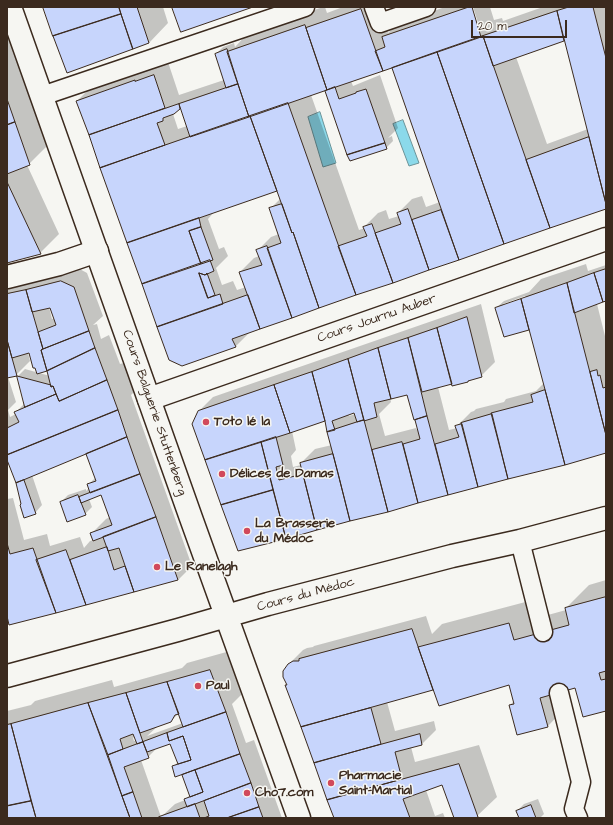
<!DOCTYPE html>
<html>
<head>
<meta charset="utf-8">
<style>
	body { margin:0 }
	#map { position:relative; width:613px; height:825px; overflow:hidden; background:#f6f6f2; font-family:"Architects Daughter",sans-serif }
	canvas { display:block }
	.frame { position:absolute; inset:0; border:8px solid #3b2a1e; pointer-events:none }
	.scale { position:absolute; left:471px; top:20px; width:96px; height:18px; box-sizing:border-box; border:2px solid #3b2a1e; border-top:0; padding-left:5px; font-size:12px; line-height:14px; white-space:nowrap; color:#3b2a1e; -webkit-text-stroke:3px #f6f6f2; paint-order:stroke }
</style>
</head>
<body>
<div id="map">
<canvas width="613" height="825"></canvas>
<div class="frame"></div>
<div class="scale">20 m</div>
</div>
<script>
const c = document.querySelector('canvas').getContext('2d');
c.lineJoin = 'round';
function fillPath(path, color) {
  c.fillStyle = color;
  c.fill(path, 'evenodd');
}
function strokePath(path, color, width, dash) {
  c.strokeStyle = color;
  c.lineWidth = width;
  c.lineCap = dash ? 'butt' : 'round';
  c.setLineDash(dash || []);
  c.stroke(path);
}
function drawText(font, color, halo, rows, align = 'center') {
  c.font = font + ' "Architects Daughter",sans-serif';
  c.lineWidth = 3;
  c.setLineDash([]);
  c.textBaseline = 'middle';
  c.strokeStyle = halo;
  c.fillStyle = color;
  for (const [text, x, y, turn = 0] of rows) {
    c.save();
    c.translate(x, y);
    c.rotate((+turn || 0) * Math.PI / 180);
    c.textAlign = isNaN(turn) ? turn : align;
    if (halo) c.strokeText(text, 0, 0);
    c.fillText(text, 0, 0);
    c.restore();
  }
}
const water = new Path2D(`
	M320,112l16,51 -13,4 -15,-50z
	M403,120l16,43 -10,3 -16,-42z`);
const shadow = new Path2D(`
	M7,7l42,137 -20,20 -2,1 32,69 -19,19 -33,9z
	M44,7h119l5,16 -19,20 -82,28z
	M323,7h2l2,6 16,-6h36l9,26 9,-9 48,-17h26l6,19h2l-6,-19h17l4,13 8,-2 1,3 40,-14h63v201l-250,86 -107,39 -14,14 -134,-179 -24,-67 14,-14 77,-25 11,33 45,-15 -8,-26 7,-7 11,-4 1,4 13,-14zM565,39l23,90 -41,15 -31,-87zM397,65l-3,3 46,134 -14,5 -4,-11 -10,3 -14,14 1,3 -10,3 -3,-9 -8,3 -14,14 1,1 -6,2 -48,-135 15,-5 22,65 38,-7 7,-7 -1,-5 -4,2 10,-10 -18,-53 -27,11 -2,-5zM181,107l6,19 -9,3 -5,-15zM278,190l3,8 -11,11 9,25 -8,3 -14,14 2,5 -5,2 -14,14 6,15 -9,3 -4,-9 -11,4 -6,-17 12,-12 -4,-9 -5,2 -11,-30 7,-8z
	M586,264l2,7 18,-6v36l-9,3 9,36v112l-367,98 -40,-139 14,-14 268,-93 14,58 -14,14 -11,3 -2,3 -15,1 -15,4 11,43 8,-2v-2l14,-14 3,-1 2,-2 28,-7 2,-3 30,-8 8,-8 -14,-55 -1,1 -33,-21 8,-7 25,-9 12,-13zM525,296l1,2 -23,8v-2zM408,393l11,37h-2l-1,-2 -31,8 -6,-22 12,-12 -1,-4zM354,412l1,2 -6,2 -1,-2zM325,420l7,25 -17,4 -14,14v2l-8,2 -2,-11 5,-6 -4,-19z
	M76,267l11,6 16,43 -10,9 4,-1 4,15 8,-4 11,29 7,-2 9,28 -5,5 61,171 -14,14 -171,45v-126l6,-1 11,42 23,-6 3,12 30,-9 4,11 6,-7 4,-1 -2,-7 14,-14 4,-2 -8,-23 -13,5 3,8 -7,7 -24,-12 7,-7 18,-6v2l3,-3 -1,-3 8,-8 -10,-25 -54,23 10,30 -7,8 -13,-9 -5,-21 -10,-26v-172zM49,307h2l4,11 -3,1zM30,352l18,18 2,6 -25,-7 -7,7 7,27 -9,9v2l-6,3 -2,-7 8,-8 -8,-25 8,-2 14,-14 -2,-8z
	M606,580v130l-30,-23 -8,2 3,13 -23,24 -31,8 -7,-29 4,-4 -4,-17 -77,4 -1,1 -45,13 8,29 39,-10 2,9 -14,14 -11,3 4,15 64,-17 18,52 -20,19 -5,2h-17l-13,-34 -16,6 9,26 8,-3 2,5h-110l-49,-132 2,-2 1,-20 14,-14 4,-2 6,-1 1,-1 112,-30 6,18 10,-10 91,-24 4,18 29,-8v-2l23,-23z
	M230,651l14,41 -12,12 14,39 8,-3 28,78h-275v-107l24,-6 4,-4 77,-21 2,7 68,-19 5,-5zM179,713l4,10 -36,13 10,-9 14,-6zM135,736l2,4 -3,1 -1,-3zM171,742l7,20 -5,5 9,6 8,22 -5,5 -10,4 -14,13 -20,-57 7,-3 7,-7v-2z
	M538,799l6,15 -4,4h-20l-3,-7 7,-7z`);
const building = new Path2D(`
	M43,7h76l2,7 -68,22z
	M119,7h18l12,36 -16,6z
	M172,7h81l-72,25z
	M469,7h3l9,30 -98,34 -8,-20 10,-4 -3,-10z
	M569,7h24l13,51v146l-49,-193z
	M361,9l22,62 -56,19 -21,-62z
	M557,11l7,30 -71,25 -10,-30z
	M121,14l12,35 -66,24 -14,-37z
	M305,25l22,65 -78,27 -22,-65z
	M483,36l67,192 -46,16 -67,-192z
	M227,49l11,35 -12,4 -11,-34z
	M437,52l67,192 -45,16 -67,-192z
	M154,75l11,33 -76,27 -13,-34 59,-21v1z
	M238,84l11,33 -59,20 -11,-33z
	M335,87l4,12 17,-6v-1l10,-3 19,54 -38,12 -22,-64z
	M7,99l8,23 -8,3z
	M288,103l68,192 -37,13 -26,-76 -1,1 -42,-117z
	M179,104l1,5 -6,5 -11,4v3l-6,2 8,22 -65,23 -11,-33z
	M250,116l27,75 -150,52 -27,-75z
	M15,122l15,43 -23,9v-49z
	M589,137l17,67v5l-56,19 -24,-68z
	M385,143l2,6 -37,12 -3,-6z
	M7,182l34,72 -34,9z
	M282,204l10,29 1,-1 26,76 -27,10 -25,-70 14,-5 -12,-35z
	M408,209l21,61 -36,13 -18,-50 26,-9 -4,-11z
	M441,210l18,50 -30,10 -17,-50z
	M199,218l2,9 -12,4 12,33 -59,20 -15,-41z
	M372,224l21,59 -37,12 -18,-49 29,-10 -4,-9z
	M201,227l12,33 -12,4 -12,-33z
	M267,246l25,72 -32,11 -21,-57 23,-7 -6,-15z
	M210,260l4,11 -9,4 -6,-2 9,25 12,-4 3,10 -66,23 -15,-43z
	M606,269v32l-3,1 -9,-29z
	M199,273l6,2 2,-2 8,22 -7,3z
	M594,273l9,29 -29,11 -7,-30z
	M61,281l13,6 15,44 -46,18 -5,-17 18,-7 -6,-17 -18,4 -6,-22z
	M567,283l39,152v18l-41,12 -44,-166z
	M26,290l17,59 -2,1 6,21 -10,3 -2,-6h-2l-4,-15 -17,5 -5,-18v-46z
	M248,295l12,34 -28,10 4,8 -54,19 -13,-6 -12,-33z
	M521,299l8,31 -25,7 -9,-29z
	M467,317l15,60 -14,4v1l-16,4 -15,-58z
	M437,328l15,56 -30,8 -14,-54z
	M89,331l6,17 -48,23 -6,-21 2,-1z
	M408,338l19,78 -13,4 -7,-25 -16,4 -13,-51z
	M7,340l10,36 -10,2z
	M95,348l12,32 -48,21 -6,-15 -2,1 -4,-16z
	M378,348l13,51 -17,4 3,14 -13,4 -16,-62z
	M348,359l16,61 -7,2 -3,-9 -22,8 3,9 -8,2 -2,-11 -13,-49z
	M597,370l1,6 2,-1 3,13 3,-1v48l-16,-63z
	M312,372l13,49 -35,12 -16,-48z
	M17,376l34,9v2l2,-1 3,8 -31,13z
	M107,380l11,30 -111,45v-27l12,-6 -5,-10 42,-18 3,7z
	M274,385l16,48 -85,27 -13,-36 6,-13z
	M545,390l20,75 -57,14 -17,-66 42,-11 -2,-7z
	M118,410l9,27 -111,46 -9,-23v-5z
	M492,414l16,65 -30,8 -17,-64z
	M427,416l21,79 -30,8 -15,-59 17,-5 -5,-19z
	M364,420l24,92 -38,9 -12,-48 -11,-41z
	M462,424l16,63 -30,8 -13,-51 24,-7 -4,-11z
	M127,437l13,37 -50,19 -3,-9 9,-3 -10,-27z
	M276,437l7,28 -7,2 3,13 24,-6 14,56 -31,9 -25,-97z
	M261,442l12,48 -52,15 -16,-45z
	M402,442l16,61 -30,9 -16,-62z
	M333,454l17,67 -33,9 -17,-67z
	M140,474l16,43 -63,24 -3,-8 22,-8 -11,-30 -20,8 -2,-6z
	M24,480l12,34 -12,4 -4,-13 1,-1 -5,-21z
	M273,490l13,49 -48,12 -17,-46z
	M78,495l8,20 -19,7 -7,-20z
	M156,517l22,63 -44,12 -15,-44 -11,3 -5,-14z
	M7,543l3,11 23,-6 23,65 -47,12 -2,-9z
	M107,547l7,23 11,-4 9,26 -48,13 -16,-45z
	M66,550l20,55 -30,8 -20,-53z
	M606,597v74l-7,2 2,7 5,-1v32l-23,6 -8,-29 -35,10 8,29 -31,8 -8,-30 5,-1 -5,-19 -70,21 -21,-59 91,-24 5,17 55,-15 -4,-17z
	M412,629l21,61 -132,37 -16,-42h2l-4,-8v-6l5,-7 5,-3h6v-2z
	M210,670l16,42 -43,15 -16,-45z
	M167,682l12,32 -4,1 -4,7 -31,11 -14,-40z
	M126,693l17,49 -6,2 -4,-10 -13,5 3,10 -15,6 -20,-52z
	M88,703l42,115h-94l-25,-94z
	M371,708l10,36 -67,19 -13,-36z
	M226,712l14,42 -65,23 -3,-11 19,-6 -8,-24 -14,5 -2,-8z
	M11,724l20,77 -24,5v-81z
	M167,733l2,8 14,-5 8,24 -13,4 -8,-20 -23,8 -4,-10z
	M420,734l2,11 -27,7 7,27 -75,21 -13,-37z
	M143,742l6,16 -25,9 9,25 -11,4 -14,-41z
	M240,754l11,29 -64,24 -3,-8 19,-7 -8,-22z
	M459,764l19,53 -3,1h-21l-12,-33 -39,14 7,19h-76l-7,-18z
	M195,770l8,22 -13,5 -8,-22z
	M251,783l8,24 -32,11h-23l5,-2 -5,-15z
	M133,792l9,26h-12l-8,-22z
	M31,801l5,17h-29v-12z
	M195,804l5,14h-40l-1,-1z
	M531,805l5,13h-17l-3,-7z
	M259,807l4,11h-36z`);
const service = new Path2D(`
	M374,7l6,16 46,-16
	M42,96l263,-89
	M520,541l23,91
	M559,693l22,89 -7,27 4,9`);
const minor = new Path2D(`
	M7,277l52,-13 38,-13
	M149,399l457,-160`);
const secondary = new Path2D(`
	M10,7l181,511 108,300
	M7,676l171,-46 90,-26 184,-48 68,-15 86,-23`);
const markers = [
	[206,422,4,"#d1495b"],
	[222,474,4,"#d1495b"],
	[247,531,4,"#d1495b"],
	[157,567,4,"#d1495b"],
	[198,686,4,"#d1495b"],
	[331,783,4,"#d1495b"],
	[247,793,4,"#d1495b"]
];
const streetNames = [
	["Cours Journu Auber",377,319,-19],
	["Cours Balguerie Stuttenberg",154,413,71],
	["Cours du Médoc",306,595,-15]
];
const poiNames = [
	["Toto lé la",214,422],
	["Délices de Damas",230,474],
	["La Brasserie",255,524],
	["du Médoc",255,539],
	["Le Ranelagh",165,567],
	["Paul",206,686],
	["Pharmacie",339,776],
	["Saint-Martial",339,791],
	["Cho7.com",255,793]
];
fillPath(water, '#8bd9ea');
strokePath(water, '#6b9398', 1);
fillPath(shadow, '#0003');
fillPath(building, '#c7d5fc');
strokePath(building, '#3b2a1e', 1);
strokePath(service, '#3b2a1e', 21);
strokePath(minor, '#3b2a1e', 25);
strokePath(secondary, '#3b2a1e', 25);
strokePath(service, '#f6f6f2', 18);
strokePath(minor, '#f6f6f2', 22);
strokePath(secondary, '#f6f6f2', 22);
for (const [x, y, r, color] of markers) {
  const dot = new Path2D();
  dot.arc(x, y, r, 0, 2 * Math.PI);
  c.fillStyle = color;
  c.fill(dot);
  strokePath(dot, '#f6f6f2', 1.5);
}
drawText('13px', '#3b2a1e', '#f6f6f2', streetNames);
drawText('bold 13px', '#3b2a1e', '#f6f6f2', poiNames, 'left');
</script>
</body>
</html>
